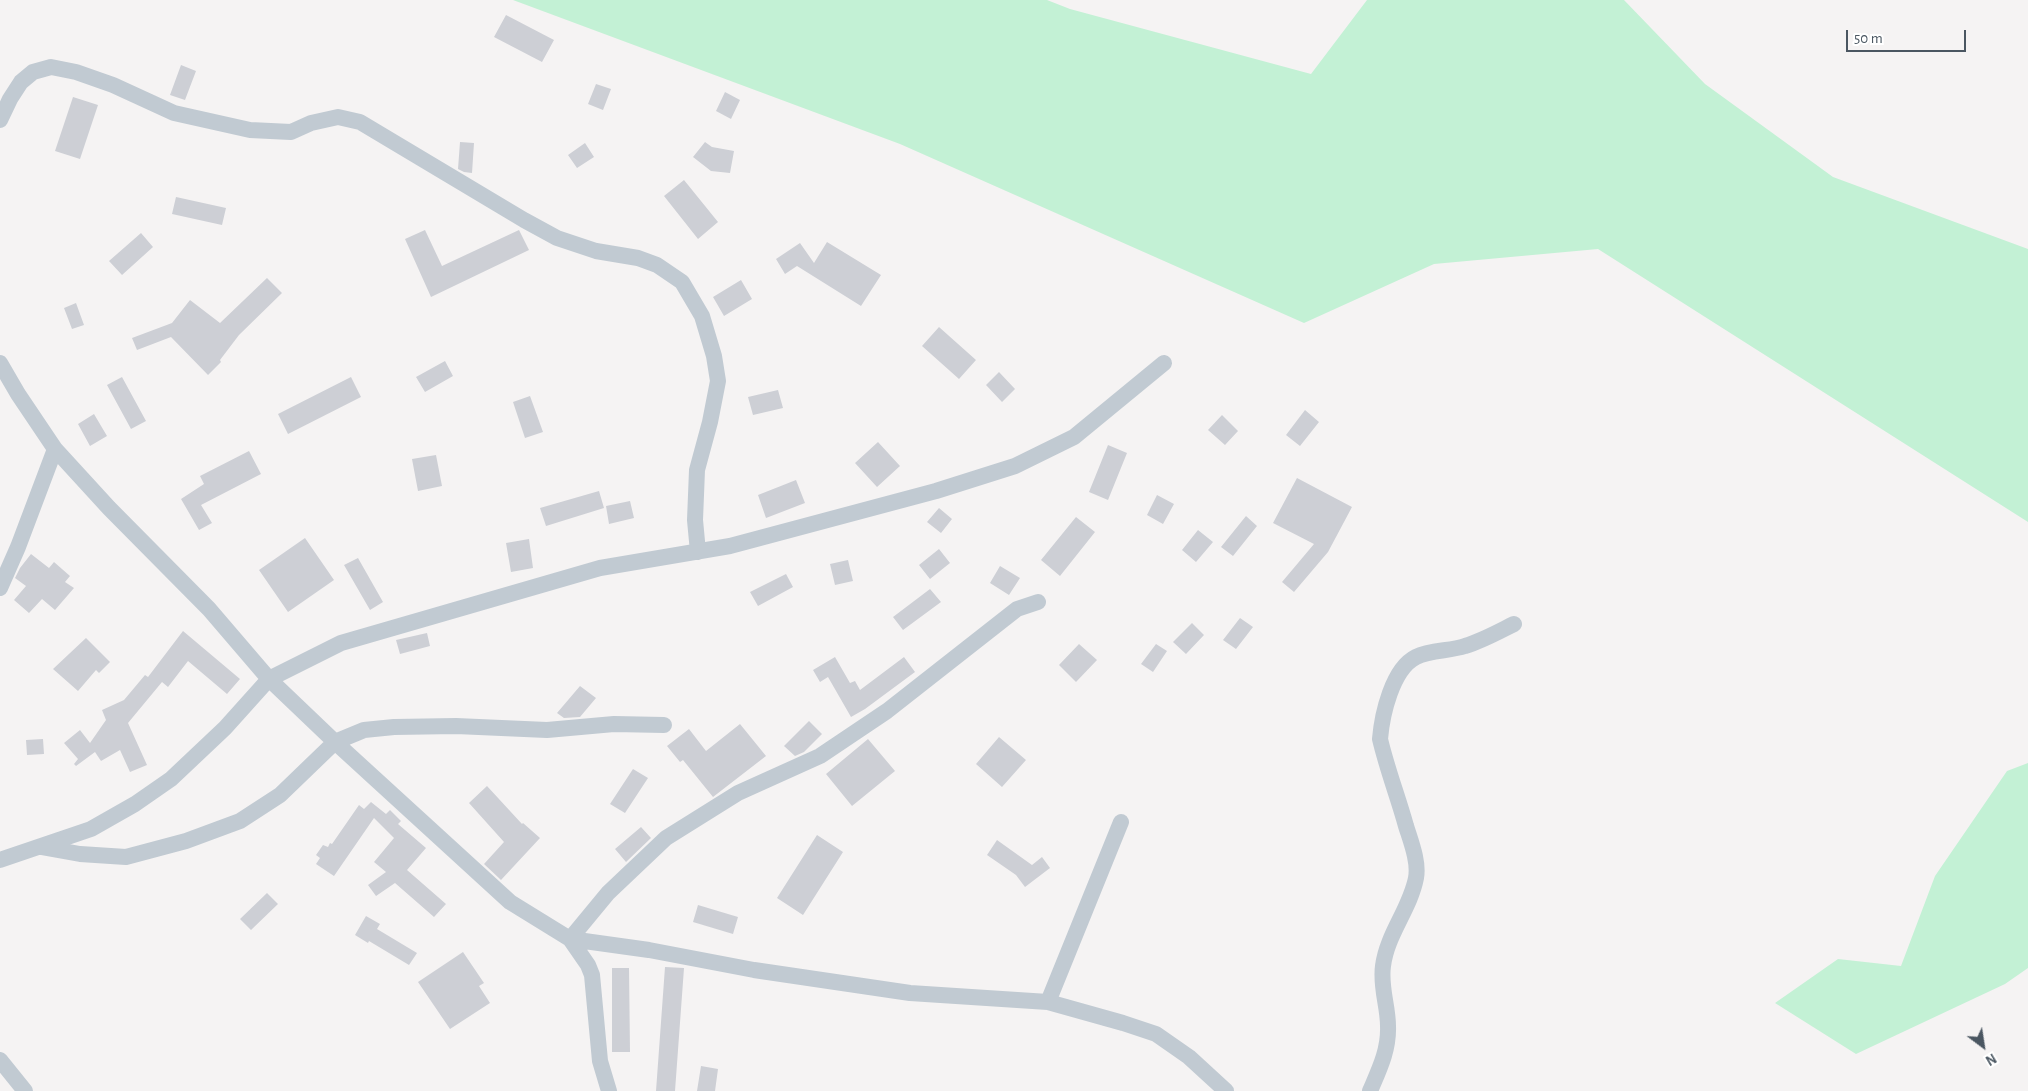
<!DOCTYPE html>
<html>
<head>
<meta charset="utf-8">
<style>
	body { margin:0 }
	#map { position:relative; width:2028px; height:1091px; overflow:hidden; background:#f5f3f3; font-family:"Alegreya Sans",sans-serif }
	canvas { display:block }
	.north { position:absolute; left:1958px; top:1021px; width:50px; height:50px; -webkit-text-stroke:4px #fff; paint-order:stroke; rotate:149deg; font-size:14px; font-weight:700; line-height:20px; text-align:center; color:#4a5661 }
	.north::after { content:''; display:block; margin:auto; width:18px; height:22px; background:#4a5661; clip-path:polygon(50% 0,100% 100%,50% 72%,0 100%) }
	.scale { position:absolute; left:1846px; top:30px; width:120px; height:22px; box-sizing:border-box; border:2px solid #4a5661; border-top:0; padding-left:6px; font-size:15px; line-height:18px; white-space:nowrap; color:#4a5661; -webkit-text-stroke:4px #fff; paint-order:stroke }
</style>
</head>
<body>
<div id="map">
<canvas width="2028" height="1091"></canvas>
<div class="north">N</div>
<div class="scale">50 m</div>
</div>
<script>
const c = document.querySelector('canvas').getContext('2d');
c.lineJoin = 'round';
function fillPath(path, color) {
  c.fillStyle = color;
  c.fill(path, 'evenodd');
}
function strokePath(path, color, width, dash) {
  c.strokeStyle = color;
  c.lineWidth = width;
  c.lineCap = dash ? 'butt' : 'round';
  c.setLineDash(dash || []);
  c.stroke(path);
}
const green = new Path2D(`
	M513,0h534l23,9 241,65 56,-74h257l81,84 128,93 195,72v273l-430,-273 -164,15 -130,59 -404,-179z
	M2028,763v205l-23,16 -149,70 -81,-51 63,-44 63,7 34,-90 72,-105z`);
const building = new Path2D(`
	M506,15l48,25 -12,22 -48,-25z
	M181,65l15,6 -11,29 -15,-5z
	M596,84l15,5 -8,21 -15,-6z
	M725,92l15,8 -9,19 -15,-8z
	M73,97l25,8 -18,54 -25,-8z
	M460,142l14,1 -2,30 -8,-1 -6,-3z
	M705,142l7,5 22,4 -4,22 -19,-2 -18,-14z
	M585,143l9,14 -17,11 -9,-13z
	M684,180l34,42 -20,17 -34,-43z
	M176,197l50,11 -4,17 -50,-11z
	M425,230l17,36 77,-36 10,20 -98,47 -26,-58z
	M141,233l12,14 -31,28 -13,-14z
	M827,242l54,33 -20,31 -64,-40 -12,8 -9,-15 24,-16 14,20z
	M267,278l15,15 -43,42 -19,25 1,2 -13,13 -37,-38 -34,13 -5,-12 40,-15 18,-23 30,23z
	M741,280l11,19 -28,17 -11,-19z
	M76,303l8,22 -12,4 -8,-21z
	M939,327l37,33 -17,19 -37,-33z
	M445,361l8,15 -28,16 -9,-15z
	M999,372l16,17 -13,13 -16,-17z
	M122,377l24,44 -15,8 -24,-44z
	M351,377l10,20 -73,37 -10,-20z
	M778,390l5,18 -30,7 -5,-18z
	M530,396l13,36 -18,6 -12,-36z
	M1305,410l14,12 -19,24 -14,-11z
	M94,414l13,22 -17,10 -12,-22z
	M1222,415l16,16 -13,14 -17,-15z
	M878,442l22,24 -23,21 -22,-24z
	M1108,445l19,8 -19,47 -19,-8z
	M249,451l12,23 -60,31 11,18 -13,7 -18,-31 23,-15 -4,-8z
	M436,455l6,31 -24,5 -6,-32z
	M1297,478l55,29 -24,45 -34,40 -12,-10 32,-38 -41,-21z
	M796,480l9,23 -39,15 -8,-23z
	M599,491l5,17 -58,18 -6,-18z
	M1157,495l17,9 -11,20 -16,-9z
	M630,501l4,17 -25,6 -3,-18z
	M939,508l13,11 -11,14 -14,-11z
	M1246,516l11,10 -24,30 -12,-9z
	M1076,517l19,15 -35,44 -19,-16z
	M1198,530l15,12 -17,20 -14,-12z
	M305,538l29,42 -46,32 -29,-42z
	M529,539l4,29 -22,4 -5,-29z
	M939,549l11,14 -20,16 -11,-14z
	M31,554l18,14 5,-6 16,14 -5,6 9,6 -19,22 -13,-11 -13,14 -15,-13 12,-14 -11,-8 5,-10z
	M358,558l25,44 -13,8 -26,-45z
	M848,560l5,21 -18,4 -5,-21z
	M1000,566l20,12 -11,17 -19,-12z
	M786,574l7,13 -35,19 -8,-14z
	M930,589l11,13 -38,28 -10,-13z
	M1240,618l13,9 -17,22 -13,-9z
	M1192,623l12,12 -18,19 -13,-12z
	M183,631l57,48 -13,15 -39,-33 -20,26 -6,-5 -34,41 19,42 -17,7 -10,-22 -19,11 -6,-9 -19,14 -2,-2 4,-5 -14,-16 16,-13 10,13 16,-23 -4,-10 22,-10 21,-25 3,2z
	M427,633l3,13 -30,8 -4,-14z
	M86,638l24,24 -11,11 -3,-3 -18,21 -25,-22z
	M1079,644l18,16 -21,22 -17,-17z
	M1156,644l11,7 -14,21 -12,-8z
	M835,657l15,26 5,-2 5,9 44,-33 11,15 -50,37 -14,8 -23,-40 -8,5 -7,-12z
	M580,686l16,12 -16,19 -16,1 -7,-5z
	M809,721l13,13 -18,18 -9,4 -11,-10z
	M740,724l26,32 -53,41 -30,-37 -3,2 -13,-16 22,-17 17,22z
	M999,737l27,23 -24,27 -26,-23z
	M43,739l1,15 -17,1 -1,-15z
	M868,739l27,32 -43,35 -26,-32z
	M633,769l15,9 -23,35 -15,-9z
	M487,786l35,38 1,-1 17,15 -39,42 -17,-16 20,-22 -35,-39z
	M371,802l15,12 4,-4 11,11 -3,3 28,24 -19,22 39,34 -12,13 -39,-34 -19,13 -8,-11 18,-13 -12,-10 20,-24 -20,-20 -40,58 -18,-12 4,-6 -4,-3 7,-10 5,2 2,-4 2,1 27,-39 5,4z
	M641,827l10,11 -25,24 -11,-13z
	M817,835l26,17 -40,63 -26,-17z
	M997,840l35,25 10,-8 8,11 -25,19 -9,-12 -29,-20z
	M267,893l11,11 -27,26 -11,-11z
	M698,905l40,12 -5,17 -40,-12z
	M366,916l14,8 -3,5 40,24 -8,12 -40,-24 -1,2 -13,-8z
	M463,952l21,31 -5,3 11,17 -40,26 -32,-47z
	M665,967l19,1 -9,123h-19z
	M612,968h17l1,84h-18z
	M701,1066l17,3 -3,22h-18z`);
const minor = new Path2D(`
	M0,120l10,-21 11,-17 12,-10 18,-5 25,5 37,13 61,28 76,17 41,2 20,-9 27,-6 22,5 164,98 33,18 39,13 42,7 19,7 25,17 20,34 12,40 4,25 -8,41 -13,48 -2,50 3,32
	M0,363l18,31 37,55 54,59 100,101 60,70 66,63 175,160 60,37 18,26 4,10 8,86 9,30
	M0,588l18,-41 37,-98
	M41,847l39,7 46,3 60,-16 54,-20 40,-26 55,-53 29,-12 30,-3 62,-1 91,4 67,-6 50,1
	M0,860l91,-31 44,-25 36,-25 54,-51 44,-49 72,-36 259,-75 130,-22 206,-55 79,-25 59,-29 90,-74
	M570,939l79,11 105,20 156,23 138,9 75,21 33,11 33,23 37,34
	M570,939l38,-46 58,-55 72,-45 82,-37 67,-45 130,-102 21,-7
	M1048,1002l73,-180
	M0,1060l25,31
	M1370,1091c9,-21 19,-41 18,-65 0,-20 -8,-39 -5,-60 4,-32 27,-57 33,-88 3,-16 -5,-36 -10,-52 -8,-29 -19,-57 -26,-87 2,-24 12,-70 36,-82 14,-7 34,-6 49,-11 17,-5 33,-14 49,-22`);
fillPath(green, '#c3f1d5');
fillPath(building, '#cdcfd5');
strokePath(minor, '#c1cad2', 16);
</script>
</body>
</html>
